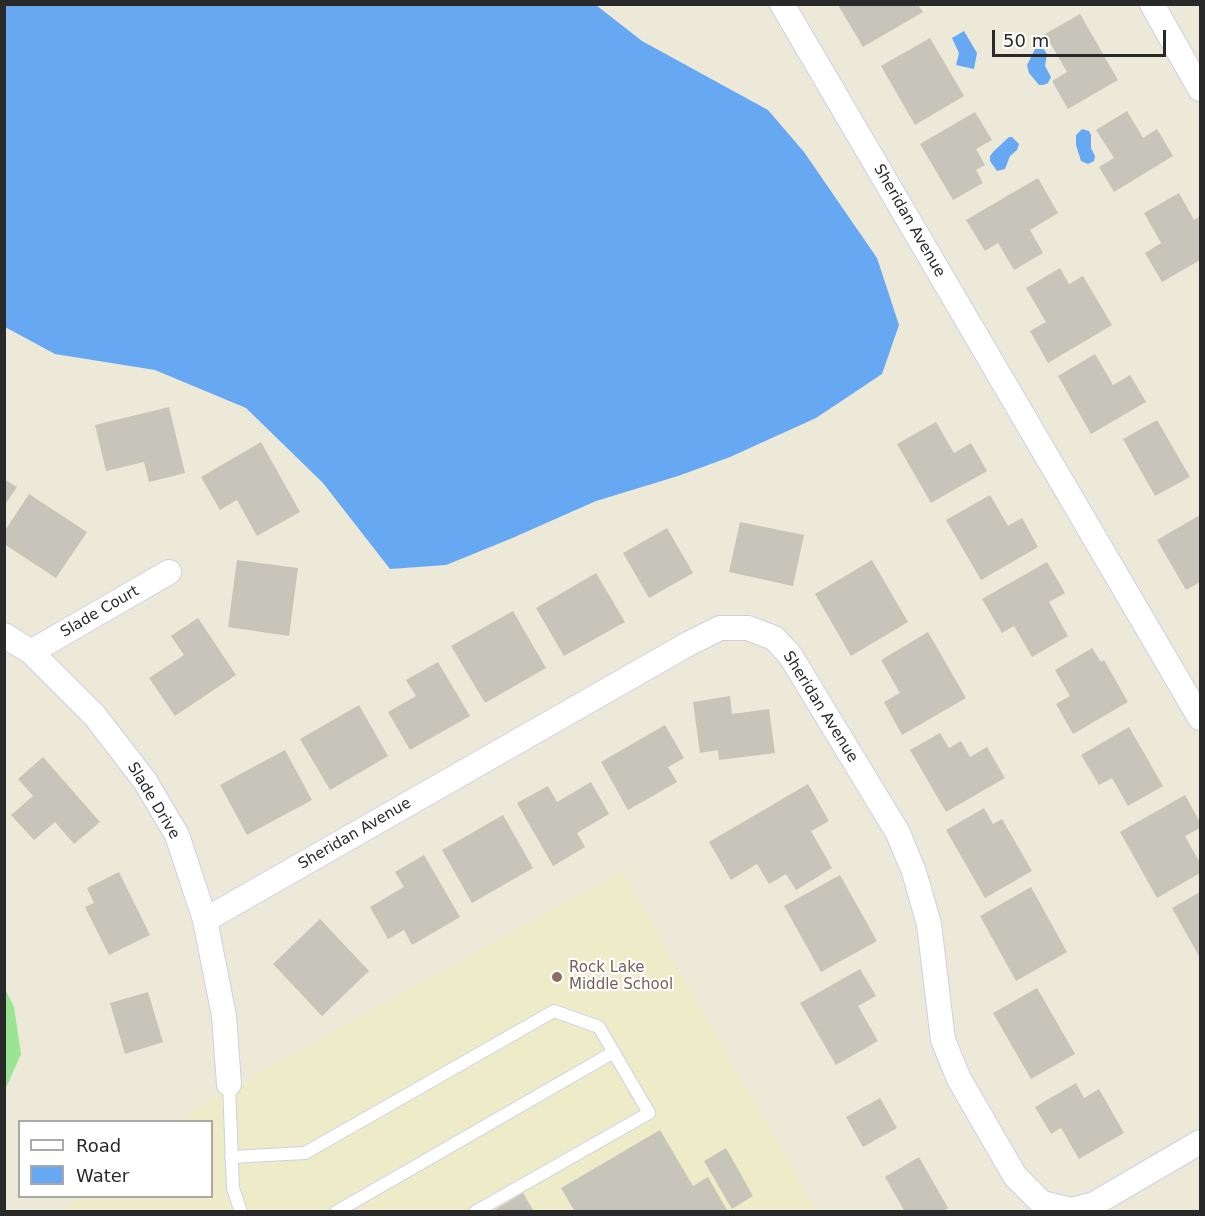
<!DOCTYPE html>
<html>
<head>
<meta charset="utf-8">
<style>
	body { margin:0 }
	#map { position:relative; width:1205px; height:1216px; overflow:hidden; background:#ece9d9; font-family:"DejaVu Sans",sans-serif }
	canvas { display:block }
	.frame { position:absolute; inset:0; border:6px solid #292929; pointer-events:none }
	.legend { position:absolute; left:18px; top:1120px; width:195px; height:78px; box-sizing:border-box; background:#fff; border:2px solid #a9a9a9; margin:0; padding:8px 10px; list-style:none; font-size:18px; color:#292929 }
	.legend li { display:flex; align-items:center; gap:12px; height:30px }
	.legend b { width:30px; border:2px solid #a9a9a9 }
	.scale { position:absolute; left:992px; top:30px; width:174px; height:27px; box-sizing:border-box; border:3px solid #292929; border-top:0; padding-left:8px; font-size:18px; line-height:21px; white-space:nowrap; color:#292929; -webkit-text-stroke:4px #fff; paint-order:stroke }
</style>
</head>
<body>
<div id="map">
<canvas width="1205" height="1216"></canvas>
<div class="frame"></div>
<ul class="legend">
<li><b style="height:8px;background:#fff"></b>Road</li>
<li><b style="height:16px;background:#67a8f3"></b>Water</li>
</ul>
<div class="scale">50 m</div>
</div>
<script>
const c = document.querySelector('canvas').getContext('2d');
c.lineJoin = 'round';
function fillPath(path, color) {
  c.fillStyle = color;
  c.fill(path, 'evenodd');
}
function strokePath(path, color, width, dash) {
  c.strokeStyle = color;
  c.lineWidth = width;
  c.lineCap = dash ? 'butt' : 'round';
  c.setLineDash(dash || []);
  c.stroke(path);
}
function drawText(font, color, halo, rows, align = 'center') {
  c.font = font + ' "DejaVu Sans",sans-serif';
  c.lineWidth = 4.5;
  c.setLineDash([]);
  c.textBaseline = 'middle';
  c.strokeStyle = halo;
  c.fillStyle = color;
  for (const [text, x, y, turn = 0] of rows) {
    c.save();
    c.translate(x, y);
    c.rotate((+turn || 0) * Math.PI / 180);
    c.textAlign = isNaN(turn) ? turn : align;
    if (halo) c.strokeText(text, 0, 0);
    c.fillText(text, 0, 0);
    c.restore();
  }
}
const education = new Path2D(`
	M622,871l195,340 -757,1 19,-15 133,-1v-74l-33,-1 22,-16z`);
const green = new Path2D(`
	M5,989l9,18 7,47 -16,36z`);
const water = new Path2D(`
	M4,5h592l46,36 126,69 36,42 73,106 22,67 -17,49 -66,44 -86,39 -52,19 -82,25 -86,38 -64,26 -56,4 -67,-86 -77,-75 -91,-38 -100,-16 -50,-27z
	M964,31l13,22 -3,16 -18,-4 3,-12 -7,-15z
	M1043,48l4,6 -2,12 6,11 -3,6 -5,2h-4l-10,-12 -2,-8 8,-16z
	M1082,129l7,2 2,4v13l4,8 -1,5 -6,3 -7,-3 -5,-16v-10z
	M1009,137h3l7,7 -2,6 -7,6 -5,13 -8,2 -7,-10v-5l4,-5z`);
const building = new Path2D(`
	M838,5h80l5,7 -60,35z
	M1080,14l38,66 -50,29 -16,-28 15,-9 -22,-38z
	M930,38l34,58 -49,29 -34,-59z
	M1127,111l16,27 14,-9 16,27 -59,36 -15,-25 15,-9 -18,-28z
	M975,112l17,28 -16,9 9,16 -9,5 7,13 -30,17 -33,-56z
	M1038,178l20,35 -28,17 13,23 -29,17 -16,-27 -13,8 -19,-31z
	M1179,193l15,27 6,-4v44l-38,22 -17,-29 16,-10 -17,-30z
	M1060,268l9,16 14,-8 29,49 -64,38 -18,-32 16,-9 -20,-34z
	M1095,354l18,31 17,-10 16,27 -55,32 -33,-58z
	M169,407l16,66 -36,9 -5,-20 -38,9 -11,-46z
	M1157,420l33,57 -35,19 -32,-57z
	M936,422l18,31 17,-10 16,28 -56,32 -34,-59z
	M261,442l39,70 -43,24 -20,-36 -17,10 -19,-33z
	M4,479l13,8 -13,19z
	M29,494l58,38 -31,46 -52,-34v-12z
	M990,495l18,31 14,-8 16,29 -57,33 -35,-60z
	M1200,515v67l-14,8 -29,-50z
	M740,522l64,13 -11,51 -64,-14z
	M667,528l26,45 -44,25 -26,-45z
	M237,560l61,8 -9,68 -61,-9z
	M872,560l36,62 -57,34 -36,-62z
	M1047,562l18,31 -16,9 19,34 -36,21 -18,-31 -12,7 -20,-34z
	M596,573l29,49 -61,34 -28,-48z
	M513,611l33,57 -61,35 -34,-57z
	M198,618l38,57 -61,41 -26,-38 35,-23 -13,-19z
	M928,632l38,66 -64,37 -18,-33 16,-9 -19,-33z
	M1092,648l9,14 3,-2 24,42 -55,32 -17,-30 14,-8 -15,-26z
	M438,662l32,54 -60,34 -22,-38 28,-16 -10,-16z
	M730,696l2,18 37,-5 6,44 -56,7 -1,-10 -18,3 -7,-51z
	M359,705l29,51 -58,34 -30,-51z
	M665,725l19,33 -16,9 9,15 -49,28 -27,-48z
	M1129,727l34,59 -35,20 -16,-28 -13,7 -18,-30z
	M940,733l9,15 12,-7 9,16 17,-10 18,31 -59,34 -36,-62z
	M285,750l27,50 -65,35 -27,-50z
	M43,757l57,65 -26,22 -19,-22 -21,18 -23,-25 22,-19 -15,-17z
	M591,782l18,32 -32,19 8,14 -32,19 -36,-63 31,-17 9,16z
	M808,784l21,37 -18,10 21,37 -36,22 -10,-16 -17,10 -12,-20 -26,16 -22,-38z
	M1185,795l15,27v6l-15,8 15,27v10l-43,25 -37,-66z
	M984,808l9,16 9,-5 30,52 -47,27 -39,-68z
	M503,815l30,53 -61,35 -30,-53z
	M424,855l36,62 -48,28 -8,-15 -16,9 -18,-32 34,-20 -9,-15z
	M119,872l31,63 -41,20 -24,-48 9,-4 -7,-15z
	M840,875l37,66 -56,31 -37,-66z
	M1031,887l36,65 -51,29 -36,-65z
	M1200,892v66l-28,-50z
	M320,919l49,52 -47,45 -49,-52z
	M860,969l16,27 -18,10 20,35 -42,24 -36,-62z
	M1037,988l38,66 -44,25 -38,-66z
	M148,992l15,50 -38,12 -15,-51z
	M1076,1083l8,15 15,-9 25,44 -45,26 -18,-31 -10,6 -16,-27z
	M880,1098l17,30 -34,19 -17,-30z
	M660,1130l33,56 15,-9 20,35h-153l-14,-24z
	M726,1148l27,48 -21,13 -28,-48z
	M919,1157l29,51 -6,4h-37l-20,-35z
	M523,1193l10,17 -2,2h-40z`);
const lane = new Path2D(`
	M229,1084l4,104 8,24
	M231,1157l74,-4 249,-142 45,16 50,86 -174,99
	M336,1212l278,-160`);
const street = new Path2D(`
	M782,4l418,714
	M1152,4l48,85
	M4,635l27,17 64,64 50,65 32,54 28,85 19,96 5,68
	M31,652l138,-80
	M205,920l483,-276 32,-16h28l26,10 16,17 108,178 16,39 15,52 14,116 16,39 56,97 27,27 29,7 23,-6 106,-62`);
const markers = [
	[557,977,6,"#8d6e63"]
];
const streetNames = [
	["Sheridan Avenue",909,221,60],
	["Slade Court",100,612,-30],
	["Sheridan Avenue",820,707,58],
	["Slade Drive",153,801,59],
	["Sheridan Avenue",355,834,-30]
];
const educationNames = [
	["Rock Lake",569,968],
	["Middle School",569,985]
];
fillPath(education, '#eeecc8');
fillPath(green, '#99e593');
fillPath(water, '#67a8f3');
fillPath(building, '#c7c5b9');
strokePath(lane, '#d0cfe2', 14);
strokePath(street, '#d0cfe2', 26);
strokePath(lane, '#fff', 12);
strokePath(street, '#fff', 24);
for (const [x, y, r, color] of markers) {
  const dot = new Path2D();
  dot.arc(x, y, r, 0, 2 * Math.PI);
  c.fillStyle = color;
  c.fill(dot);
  strokePath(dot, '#fff', 2);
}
drawText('15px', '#292929', '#fff', streetNames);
drawText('15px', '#785e54', '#fff', educationNames, 'left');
</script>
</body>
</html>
